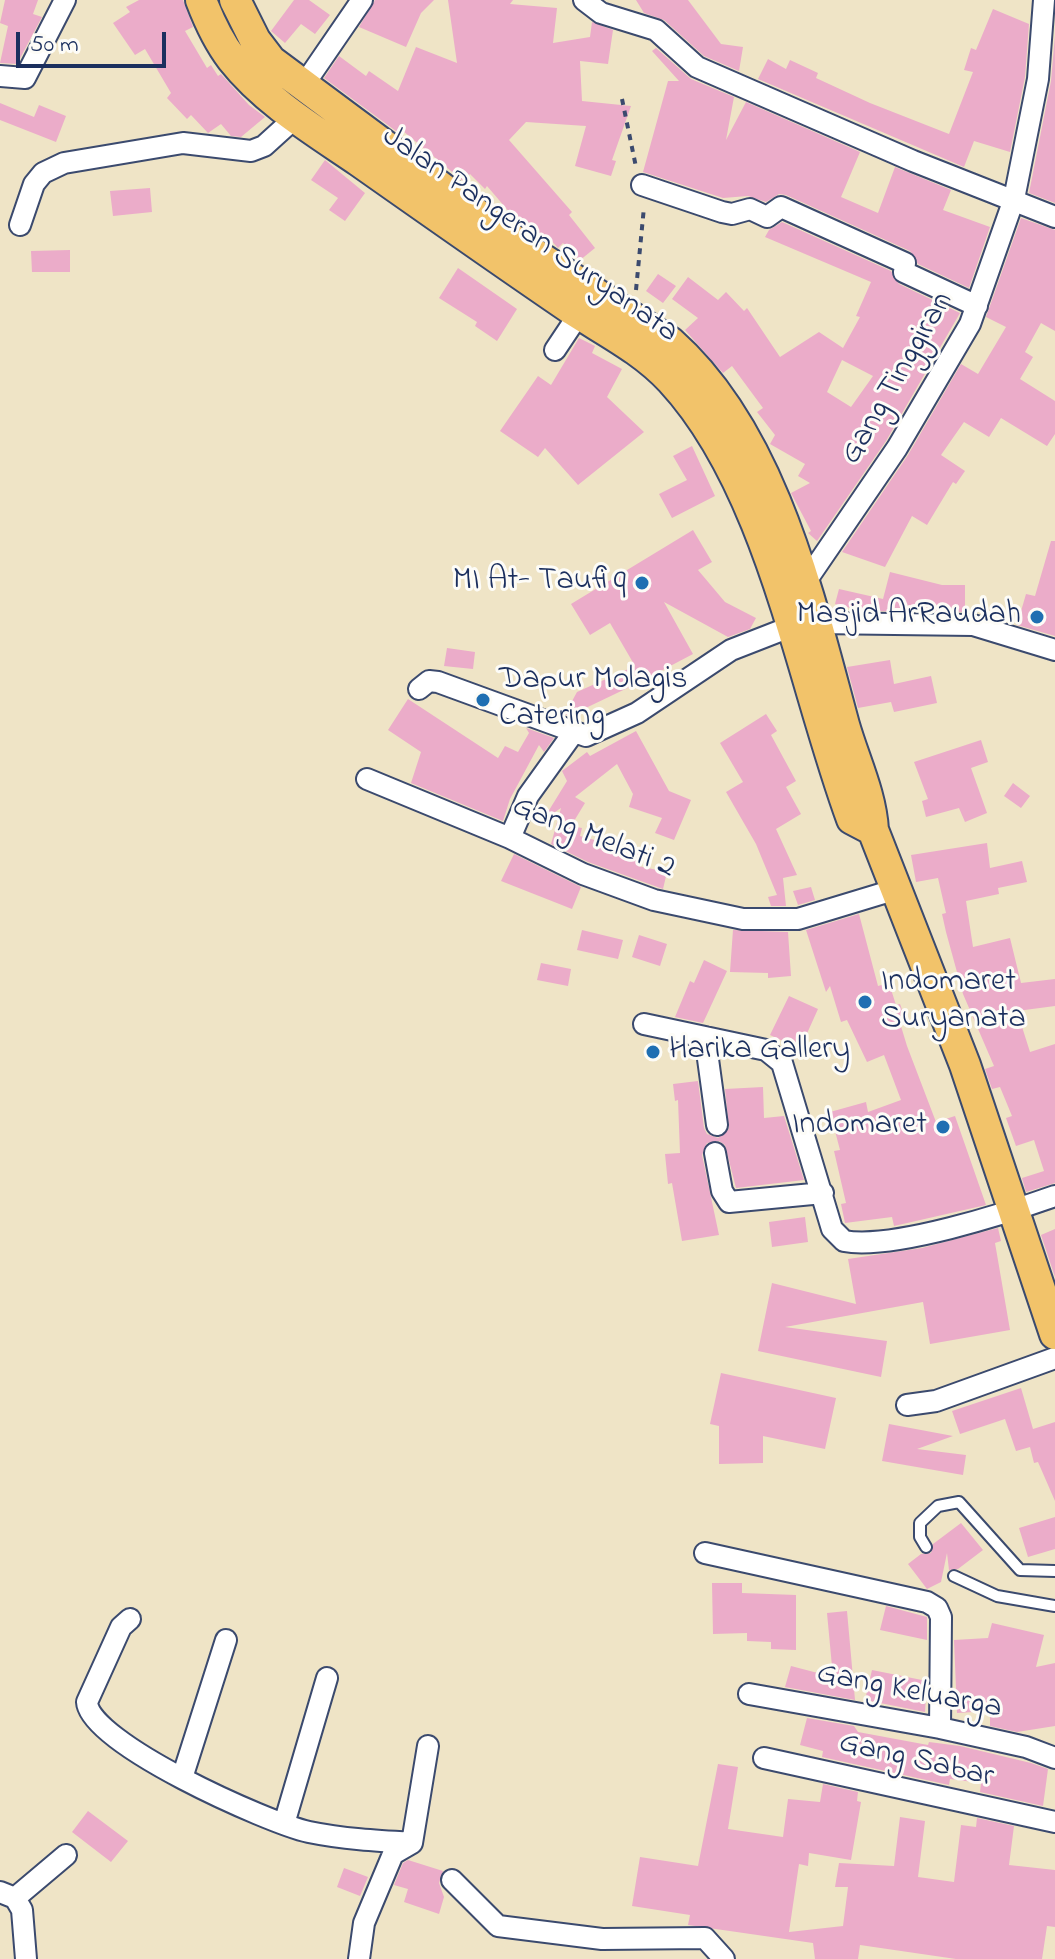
<!DOCTYPE html>
<html>
<head>
<meta charset="utf-8">
<style>
	body { margin:0 }
	#map { position:relative; width:1055px; height:1959px; overflow:hidden; background:#efe4c6; font-family:"Indie Flower",sans-serif }
	canvas { display:block }
	.scale { position:absolute; left:16px; top:32px; width:150px; height:36px; box-sizing:border-box; border:4px solid #1b2f5e; border-top:0; padding-left:10px; font-size:24px; line-height:28px; white-space:nowrap; color:#1b2f5e; -webkit-text-stroke:6px #fdfcf7; paint-order:stroke }
</style>
</head>
<body>
<div id="map">
<canvas width="1055" height="1959"></canvas>
<div class="scale">50 m</div>
</div>
<script>
const c = document.querySelector('canvas').getContext('2d');
c.lineJoin = 'round';
function fillPath(path, color) {
  c.fillStyle = color;
  c.fill(path, 'evenodd');
}
function strokePath(path, color, width, dash) {
  c.strokeStyle = color;
  c.lineWidth = width;
  c.lineCap = dash ? 'butt' : 'round';
  c.setLineDash(dash || []);
  c.stroke(path);
}
function drawText(font, color, halo, rows, align = 'center') {
  c.font = font + ' "Indie Flower",sans-serif';
  c.lineWidth = 6;
  c.setLineDash([]);
  c.textBaseline = 'middle';
  c.strokeStyle = halo;
  c.fillStyle = color;
  for (const [text, x, y, turn = 0] of rows) {
    c.save();
    c.translate(x, y);
    c.rotate((+turn || 0) * Math.PI / 180);
    c.textAlign = isNaN(turn) ? turn : align;
    if (halo) c.strokeText(text, 0, 0);
    c.fillText(text, 0, 0);
    c.restore();
  }
}
const building = new Path2D(`
	M5,0h33l-5,14 9,3 -25,47 -17,-1 8,-37 -8,-3z
	M139,0h44l10,27 -8,4 22,37 4,-3 7,11 3,-2 28,31 16,12 -24,20 -10,-1 -10,-12 -13,9 -17,-18 -4,4 -20,-21 4,-5 -26,-44 -10,6 -22,-32 17,-11 -4,-5z
	M294,0h15l21,15 -15,19 -14,-10 -16,19 -14,-12z
	M375,0h59l-13,13 -15,34 -47,-20z
	M448,0h65l-3,4 47,4 -4,35 37,-6 2,-15 21,8 -5,34 -28,-3 2,40 49,5 -19,54 4,1 -5,15 -36,-10 11,-40 -60,-4 -17,18 63,72 -3,3 26,33 -16,13 -16,-18 -5,5 -11,-12 -2,3 -28,-18 -30,-35 -2,3 -15,-15 -7,7 -60,-50 -3,3 -76,-56 15,-22 27,20 3,-5 29,20 18,-44 41,16z
	M636,0h52l33,44 22,3 -4,24 -35,-15 -40,-36 -20,-7z
	M993,9l36,15 -4,53 -15,75 -36,-11 -10,26 -206,-88 10,-20 18,10 4,-9 28,13 -2,5 54,25 79,31 24,-62 -9,-2 7,-22 5,2z
	M1055,35v168l-26,-10 22,-112z
	M656,48l35,31 43,18 -8,43 20,-38 114,50 -19,45 37,16 17,-46 56,23 -8,20 47,17 -21,61 -51,-24 -8,-13 -124,-56 -7,-1 -13,8 -18,-6 -25,2 -80,-26 25,-91h11l-27,-30z
	M0,103l34,14 5,-12 27,11 -10,26 -56,-22z
	M325,160l40,33 -20,28 -16,-11 9,-12 -27,-18z
	M150,188l2,24 -39,4 -3,-25z
	M1021,218l34,12v101l-14,-8 -16,29 8,5 -13,22 35,22v33l-8,12 -46,-28 -12,19 -25,-15 -23,33 24,16 -9,13 -3,-2 -26,43 -15,-9 -27,51 -43,-15 66,-97 53,-91 17,10 28,-47 -20,-10z
	M782,222l109,49 8,13 61,29 -74,128 -69,100 -9,-8 3,-2 -20,-38 19,-10 -12,-7 7,-12 -35,-20 5,-9 -18,-23 6,-4 -31,-42 -9,7 -23,-26 -15,-17 13,-12 -26,-19 16,-22 30,23 8,-8 18,19 3,-3 33,49 39,-25 24,16 17,-31 -4,-1 15,-34 -106,-45 4,-7zM842,360l31,16 -22,31 -24,-15z
	M70,250v22h-38l-1,-21z
	M458,268l59,41 -20,32 -22,-15 2,-4 -38,-24z
	M658,274l18,12 -13,17 -17,-12z
	M579,338l16,8 -3,7 30,16 -15,28 37,35 -66,53 -33,-37 -7,9 -38,-26 38,-55 13,9z
	M692,446l23,50 -43,22 -13,-24 28,-14 -14,-24z
	M693,530l19,32 -14,8 27,32 31,16 -6,11 -22,8 -64,-35 29,52 -55,29 -69,33 -4,-2 12,-22 58,-26 -25,-43 -20,12 -19,-31z
	M1051,541h4v95l-38,-11 9,-31 9,2z
	M890,572l52,13h23v27l-103,-1 -27,-7 4,-15 44,10z
	M447,648l28,4 -2,17 -29,-3z
	M890,660l4,24 37,-8 6,27 -43,9 -3,-10 -33,6 -11,-41z
	M408,699l90,59 7,-12 13,6 11,-19 -3,-5 28,10 -10,14 -5,-7 -29,54 -7,22 -92,-38 10,-31 -33,-22z
	M766,714l11,17 -6,4 25,46 -10,6 15,27 -25,15 21,46 -14,3 3,28h-15l-3,-9 9,-2 -21,-51 -30,-52 17,-10 -23,-39z
	M636,731l33,60 22,9 -17,40 -19,-7 7,-15 -33,-11 4,-13 -16,-30 -42,33 10,6 -14,23 11,2 -2,8 62,17 -4,13 29,6 -4,17 -75,-27 -37,-18 10,-36 -18,12 24,-39 -5,-10 25,-19 3,4z
	M981,740l7,22 -17,6 16,45 -22,9 -6,-14 -33,9 -4,-16 6,-2 -14,-37z
	M1013,783l17,13 -9,12 -17,-12z
	M987,843l3,25 32,-7 5,21 -29,6 1,6 -33,7 7,46 37,-9 11,45 34,-4v27l-38,5 13,41 25,-8v139l-29,9 -4,-14 22,-7 -10,-31 -18,6 -10,-28 6,-2 -12,-29 -8,2 -7,-20 9,-3 -31,-72 -17,-62 -4,-18 4,-1 -8,-35 -22,4 -5,-27z
	M514,854l67,33 -9,22 -71,-28z
	M811,887l4,13 -17,5 -5,-14z
	M859,914l19,72 11,-3 7,22 4,-1 6,17 -6,2 7,23 29,76 19,-6 31,89 -92,21 -2,-9 -47,6 -4,-19 5,-1 -12,-52 6,-1 -10,-38 36,-10 2,10 33,-12 -17,-45 -17,7 -20,-42 -6,2 -11,-36 -4,6 -20,-62z
	M582,930l41,10 -5,19 -41,-9z
	M733,930l55,2 3,44 -23,2v-5l-38,-1z
	M639,935l28,9 -7,22 -28,-9z
	M704,960l23,11 -24,52 -28,-6 15,-36 4,2z
	M541,963l30,6 -3,17 -31,-6z
	M789,996l29,13 -18,40 -30,-14z
	M698,1081l6,47 3,6 11,4 11,-9 -4,-40 38,-2 1,31 20,-2 20,64 -68,8 -11,-43 -6,-4 -12,2 -5,12 17,80 -37,6 -10,-58 -4,1 -3,-30 15,-1 -2,-53 -3,1 -2,-17z
	M805,1217l3,25 -36,5 -3,-25z
	M998,1228l3,13 -6,2 15,87 -80,14 -7,-42 -138,25 102,14 -6,36 -123,-26 14,-68 84,21 -8,-45 74,-11z
	M1055,1229v48l-14,-42z
	M721,1373l115,25 -11,51 -62,-13v27l-44,1v-38l-9,-2z
	M1021,1388l12,41 22,-7v79l-17,-39 -4,1 -4,-16 -14,4 -11,-32 -45,15 -8,-23z
	M889,1424l64,12 -36,13 49,6 -3,20 -81,-14z
	M1055,1517v32l-27,8 -9,-29z
	M961,1523l22,27 -25,19 -9,1 -2,-17 -6,29 -14,7 -19,-25 13,-10 10,-1 2,-9z
	M712,1583h30v10l54,2v55l-25,-1v-7l-24,-1v-8l-34,1z
	M886,1606l41,11v23l-47,-10z
	M847,1611l8,89 -70,-13 6,-21 42,11 -6,-64z
	M992,1623l52,12 -8,32 19,-4v63l-38,6 -27,-6v-15l-33,2 -3,-73 34,-2z
	M872,1670l55,11 -2,31 -60,-12z
	M807,1718l47,8 4,6 70,13 1,-3 31,4 71,17 17,6 -5,37 -63,-14 1,-9 -31,-4 -1,6 -127,-28 1,-6 -23,-6z
	M718,1764l20,3 -10,62 55,8 5,-38 32,3 3,-18 35,8 -1,9 4,1 -10,58 -42,-7 -1,13 -9,-2 -10,68 54,-6 5,-39h-13l4,-24 55,3 6,-49 25,4 -7,56 36,5 7,-57 15,2 1,-9 37,8 -5,39 46,5v57l-8,-1 -5,33h-86l-96,-14 -2,14h-43l-2,-16 -125,-18 2,-10 -58,-9 8,-49 58,9z
	M88,1811l40,30 -17,21 -39,-30z
	M408,1860l35,11 -4,12 5,14 -5,17 -35,-12 4,-13 -14,-4 9,-22z
	M344,1868l24,9 -8,19 -23,-9z`);
const path = new Path2D(`
	M622,99l14,68
	M636,290l8,-83`);
const lane = new Path2D(`
	M926,1547l-6,-10v-14l18,-17 21,-4 61,68 35,1
	M954,1576l43,20 58,10`);
const street = new Path2D(`
	M584,0l17,13 55,17 41,37 216,94 142,56
	M0,76l25,2 40,-78
	M303,86l59,-86
	M642,185l80,27 10,2 18,-5 17,8 14,-10 124,56 -1,9 73,34
	M20,225l14,-41 9,-11 21,-10 119,-20 68,8 13,-5 32,-29
	M555,350l24,-36
	M804,584l93,-136 73,-124 44,-125 24,-120 6,-79
	M816,623l157,2 82,25
	M419,689l10,-8 9,1 148,54 51,-23 94,-63 59,-23
	M367,779l143,59 73,36 71,26 89,19h55l99,-30
	M510,838l18,-42 46,-64
	M644,1024l122,26 16,13 50,166 12,12c49,9 163,-28 211,-45
	M705,1037l12,88
	M715,1153l7,38 7,11 94,-9
	M907,1405l29,-4 119,-43
	M705,1553l222,49 10,6 4,9 -1,111
	M130,1619l-9,8 -34,75c2,41 181,121 222,130 34,7 69,9 103,11
	M749,1694l191,34 86,19 29,11
	M764,1758l291,64
	M182,1778l44,-138
	M284,1824l43,-146
	M412,1843l16,-97
	M452,1880l46,46 104,13 103,-1 19,21
	M0,1892l15,6 7,12 4,49
	M15,1898l51,-43
	M359,1959l5,-36 29,-69 19,-11`);
const primary = new Path2D(`
	M201,0c8,21 17,41 31,59 33,42 83,72 127,102 71,50 142,100 214,149 34,22 70,40 98,70 101,109 130,301 181,439l21,11
	M235,0l20,40 16,21 230,171 169,110c103,91 139,255 174,383 10,35 27,69 29,105l92,235 90,269`);
const markers = [
	[642,583,8,"#1f6fb2"],
	[1037,617,8,"#1f6fb2"],
	[483,700,8,"#1f6fb2"],
	[865,1002,8,"#1f6fb2"],
	[653,1052,8,"#1f6fb2"],
	[943,1127,8,"#1f6fb2"]
];
const streetNames = [
	["Jalan Pangeran Suryanata",529,236,35],
	["Gang Tinggiran",899,379,-60],
	["Gang Melati 2",593,839,22],
	["Gang Keluarga",909,1693,11],
	["Gang Sabar",916,1762,13]
];
const poiNames = [
	["MI At- Taufiq",626,583],
	["Masjid ArRaudah",1021,617],
	["Dapur Molagis",499,682,"left"],
	["Catering",499,719,"left"],
	["Indomaret",881,984,"left"],
	["Suryanata",881,1021,"left"],
	["Harika Gallery",669,1052,"left"],
	["Indomaret",927,1127]
];
fillPath(building, '#ebacc9');
strokePath(lane, '#3b4a6e', 14);
strokePath(street, '#3b4a6e', 24);
strokePath(primary, '#3b4a6e', 34);
strokePath(path, '#3b4a6e', 4, [6, 6]);
strokePath(lane, '#fff', 10);
strokePath(street, '#fff', 20);
strokePath(primary, '#f2c36a', 30);
for (const [x, y, r, color] of markers) {
  const dot = new Path2D();
  dot.arc(x, y, r, 0, 2 * Math.PI);
  c.fillStyle = color;
  c.fill(dot);
  strokePath(dot, '#fdfcf7', 3);
}
drawText('32px', '#1b2f5e', '#fdfcf7', streetNames);
drawText('32px', '#1b2f5e', '#fdfcf7', poiNames, 'right');
</script>
</body>
</html>
